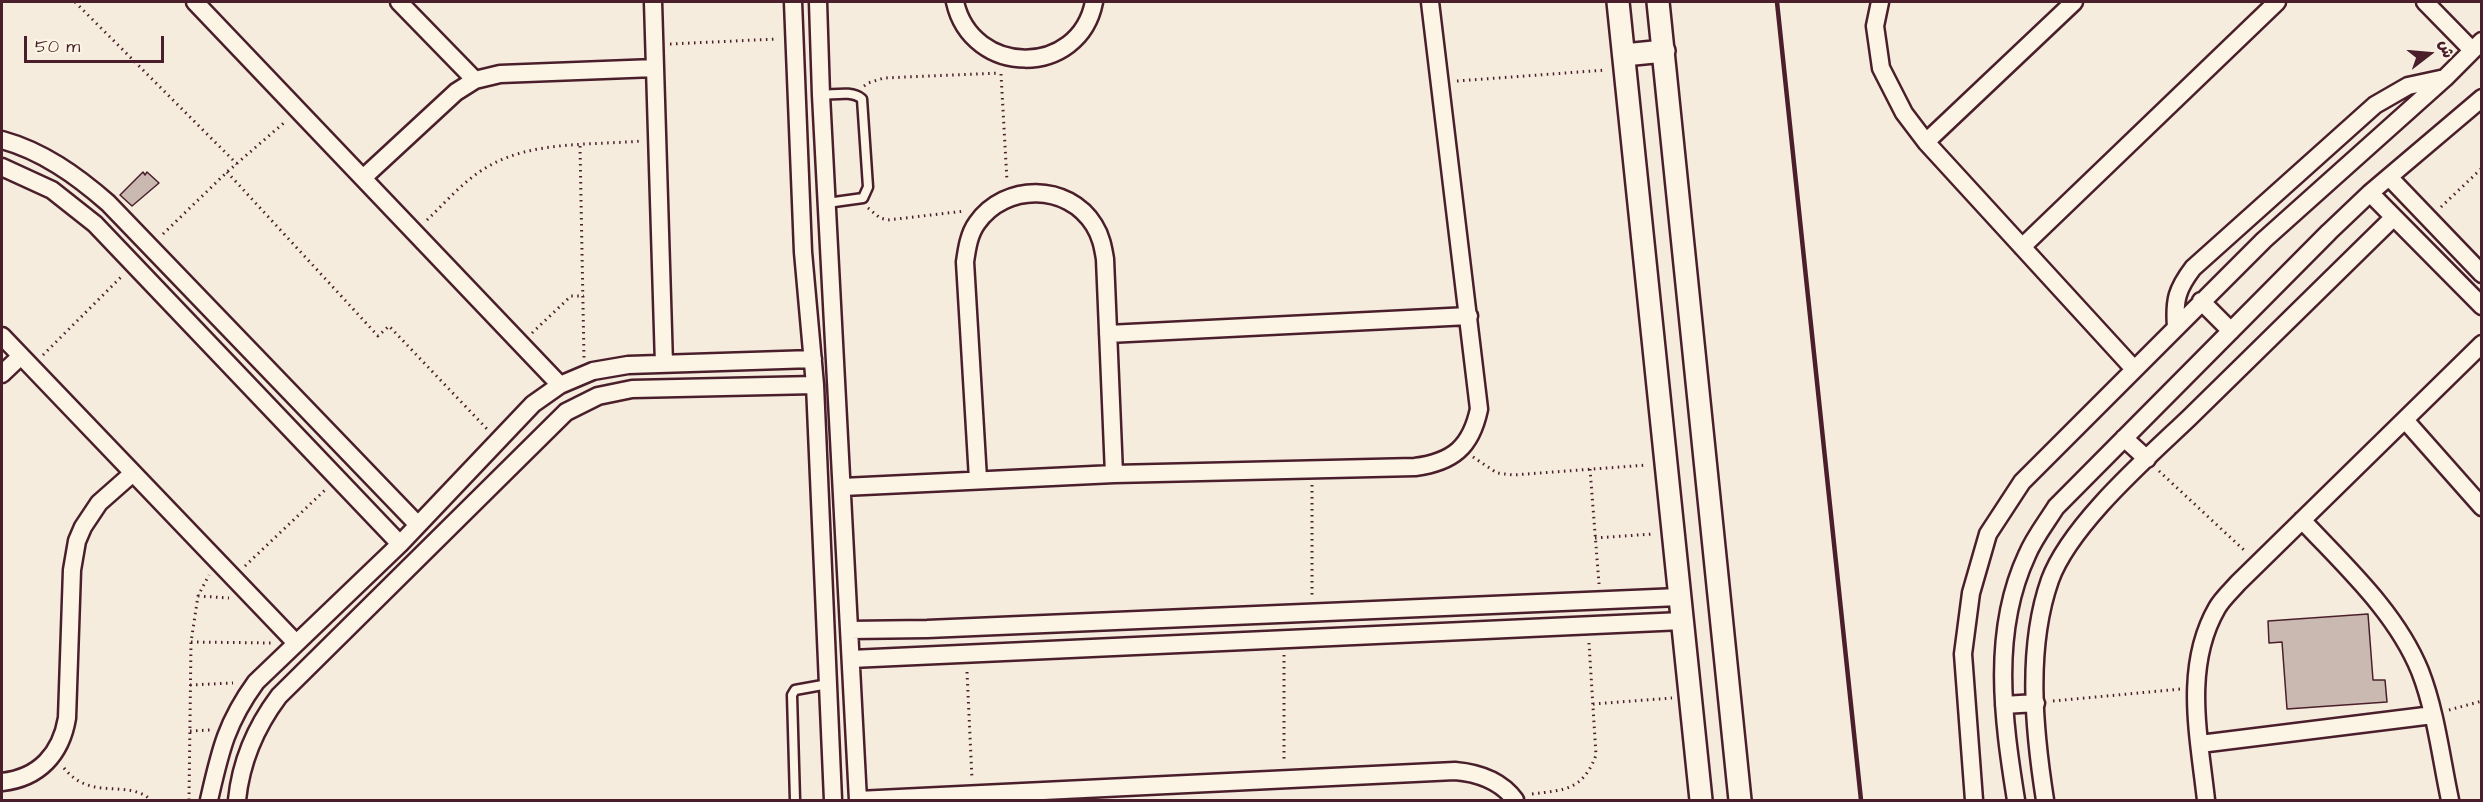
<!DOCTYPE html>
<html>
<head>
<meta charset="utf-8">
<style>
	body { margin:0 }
	#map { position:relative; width:2483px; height:802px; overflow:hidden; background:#f5ecde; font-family:"Architects Daughter","Playpen Sans Arabic",sans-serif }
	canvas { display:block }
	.frame { position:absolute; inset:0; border:3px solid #4a1f2b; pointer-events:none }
	.north { position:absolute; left:2399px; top:24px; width:60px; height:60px; -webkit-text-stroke:4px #fcf5e5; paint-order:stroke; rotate:74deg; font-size:16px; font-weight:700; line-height:24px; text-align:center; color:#4a1f2b }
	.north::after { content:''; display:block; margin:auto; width:21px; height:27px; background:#4a1f2b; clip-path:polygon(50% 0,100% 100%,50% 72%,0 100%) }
	.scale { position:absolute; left:24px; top:36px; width:140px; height:27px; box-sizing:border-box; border:3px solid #4a1f2b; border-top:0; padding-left:8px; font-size:18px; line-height:21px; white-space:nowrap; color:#4a1f2b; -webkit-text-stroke:4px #fcf5e5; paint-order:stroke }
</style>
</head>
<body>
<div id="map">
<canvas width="2483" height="802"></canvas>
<div class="frame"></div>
<div class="north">ش</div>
<div class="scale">50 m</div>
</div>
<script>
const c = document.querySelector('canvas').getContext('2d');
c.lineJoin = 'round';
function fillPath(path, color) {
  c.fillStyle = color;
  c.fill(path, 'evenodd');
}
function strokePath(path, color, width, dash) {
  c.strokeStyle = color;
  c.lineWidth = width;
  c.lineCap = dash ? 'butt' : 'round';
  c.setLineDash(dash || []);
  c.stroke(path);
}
const building = new Path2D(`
	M143,172l2,3 2,-3 12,11 -27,23 -12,-11z
	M2368,614l5,66h12l2,22 -100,7 -5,-67 -13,1 -1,-22z`);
const path = new Path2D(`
	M75,2l162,162
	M670,44l107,-5
	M1001,74l6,107
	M1457,81l149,-11
	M864,86l4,-3 16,-5 115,-5
	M580,146l4,212
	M227,172l151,164 11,-10 98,103
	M2441,207l41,-39
	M868,208l12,10 8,2 77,-9
	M427,220c19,-18 38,-41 62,-54 42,-25 105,-21 153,-25
	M163,234l64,-62 59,-51
	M532,333l39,-37h13
	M43,355l78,-78
	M1473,457l24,16 16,2 134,-10
	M1590,469l9,115
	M2159,471l87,81
	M1312,485v111
	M1595,538l58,-4
	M245,566l80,-76
	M198,596l31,2
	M191,642l82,1
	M1284,655v108
	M967,672l5,107
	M190,685l43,-2
	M2053,701l128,-12
	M1593,704l79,-6
	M2449,710l33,-9
	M190,731l20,-1
	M64,768c27,34 62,10 87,32
	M1532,794c33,-4 51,-4 64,-39l-7,-112
	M189,800l2,-158 7,-46 11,-21`);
const service = new Path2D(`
	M821,95c13,0 31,-5 41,4l6,88 -5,11 -36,5
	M795,800l-3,-105 3,-5 33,-6`);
const minor = new Path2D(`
	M195,2l365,383
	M399,2l76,78
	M653,2l11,362
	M793,2l10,250 12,133 18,415
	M818,2l3,93 37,705
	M955,2c17,75 124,76 139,0
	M1880,2l-5,24 6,42 23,45 22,29 208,227
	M2425,2l47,48
	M2,140c40,11 74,35 106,63l310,322
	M1926,142l148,-140
	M2,167l50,23 43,34 305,320
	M2389,177l93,97
	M363,178l93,-86 19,-12 25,-6 155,-6
	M2370,193l112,113
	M2022,247l255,-245
	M2201,301l30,30
	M2176,327c-2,-27 1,-38 17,-59l182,-163 33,-19 37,-8
	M1108,334l361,-18
	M2,336l294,307
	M2,374l19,-18
	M2405,420l77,87
	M2124,438l23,21
	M978,479l-13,-217c2,-14 4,-28 12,-39 28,-40 91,-40 117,2 7,11 9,22 11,34l9,215
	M843,487l271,-13 301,-7c38,-5 56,-20 64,-58l-49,-407
	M2302,520c43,46 94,92 118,151 16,41 21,87 30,129
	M850,630l77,-1 752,-32
	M851,659l831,-38
	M2004,705l32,-2
	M2200,744l233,-29
	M2,782c37,-4 59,-28 65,-64l5,-148 5,-29 6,-14 16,-24 34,-30
	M209,800c11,-48 17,-77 47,-118l144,-138 133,-140 27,-19 33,-14 35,-6 185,-6
	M237,800c4,-39 18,-72 42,-104l287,-284 32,-16 34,-7 183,-4
	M858,800l597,-29c23,2 46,10 60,29
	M1974,800l-11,-146 8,-61 17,-59 34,-52 242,-242 181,-162 37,-37
	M2016,800c-13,-81 -25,-168 11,-245 7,-17 19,-32 29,-48l273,-275 41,-39 112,-95
	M2045,800c-11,-70 -19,-152 5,-220 20,-55 96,-121 139,-162 68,-67 136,-134 205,-201
	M2206,800c-7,-64 -23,-133 11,-192 5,-9 14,-17 21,-25l244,-239`);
const tertiary = new Path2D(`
	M1618,2l83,798
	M1658,2l82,798
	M1624,55l40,-4`);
const rail = new Path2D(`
	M1777,2l84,798`);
fillPath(building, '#cab9b1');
strokePath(building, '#4a1f2b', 1.5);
strokePath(service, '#4a1f2b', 13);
strokePath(minor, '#4a1f2b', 21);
strokePath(tertiary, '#4a1f2b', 26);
strokePath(path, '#4a1f2b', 3, [1.5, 4.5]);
strokePath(service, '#fcf5e5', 8);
strokePath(minor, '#fcf5e5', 16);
strokePath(tertiary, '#fcf5e5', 21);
strokePath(rail, '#4a1f2b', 4.5);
</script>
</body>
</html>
